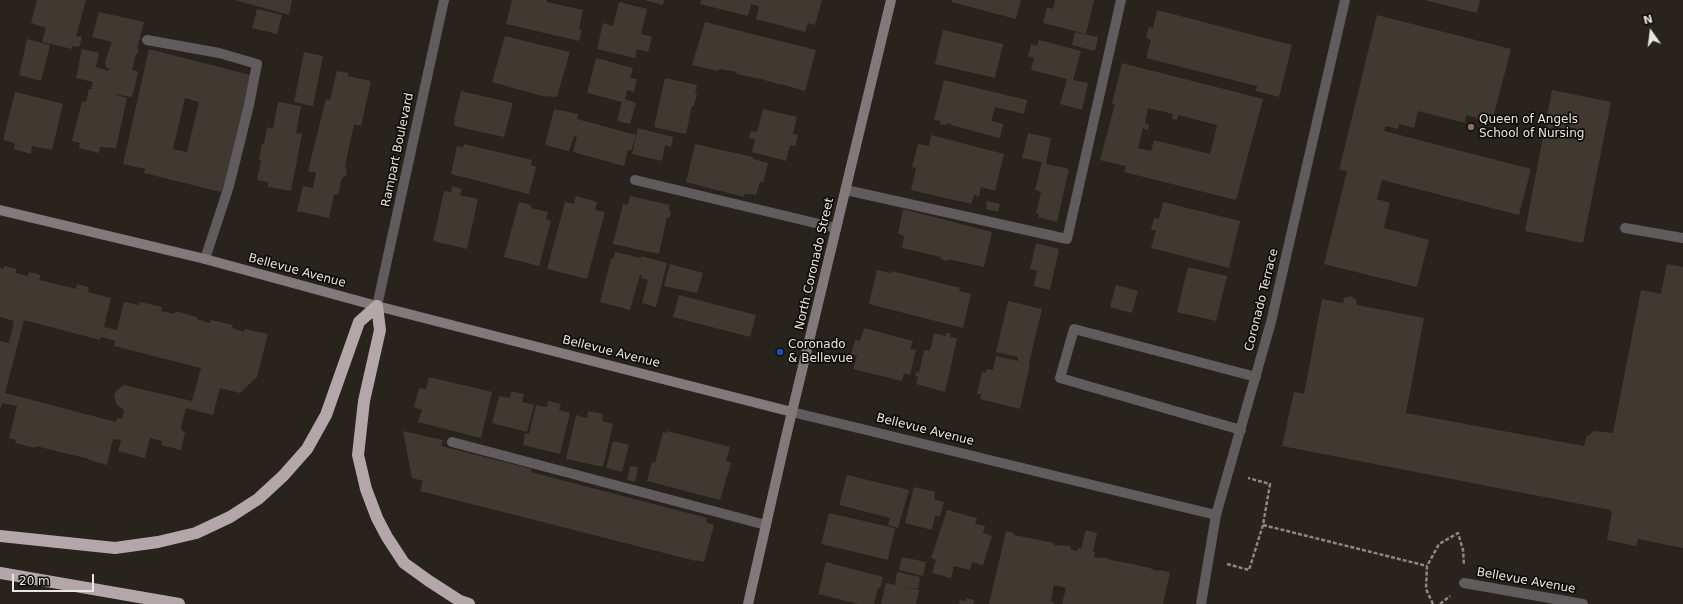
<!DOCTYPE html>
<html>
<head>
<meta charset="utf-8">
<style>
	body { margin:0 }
	#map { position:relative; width:1683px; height:604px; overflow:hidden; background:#28231c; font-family:"DejaVu Sans",sans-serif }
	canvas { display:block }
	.north { position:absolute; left:1631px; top:12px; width:40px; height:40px; -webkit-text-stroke:3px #0f0d09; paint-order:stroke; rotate:346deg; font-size:11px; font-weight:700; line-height:16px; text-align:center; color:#e9e5e0 }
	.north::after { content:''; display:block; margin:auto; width:14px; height:18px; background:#e9e5e0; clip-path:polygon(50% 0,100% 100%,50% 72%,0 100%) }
	.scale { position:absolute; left:12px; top:574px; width:82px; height:18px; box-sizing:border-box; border:2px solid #e9e5e0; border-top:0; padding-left:5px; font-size:12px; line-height:14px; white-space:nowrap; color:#e9e5e0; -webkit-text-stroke:3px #0f0d09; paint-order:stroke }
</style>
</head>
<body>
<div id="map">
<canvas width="1683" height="604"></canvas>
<div class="north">N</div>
<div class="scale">20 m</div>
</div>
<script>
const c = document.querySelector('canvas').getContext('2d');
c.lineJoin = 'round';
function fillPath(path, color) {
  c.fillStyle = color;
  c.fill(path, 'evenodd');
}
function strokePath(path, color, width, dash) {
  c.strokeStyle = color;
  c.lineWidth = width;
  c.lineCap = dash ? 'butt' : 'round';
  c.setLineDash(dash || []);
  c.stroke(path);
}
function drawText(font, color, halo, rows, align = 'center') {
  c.font = font + ' "DejaVu Sans",sans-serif';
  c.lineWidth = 3.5;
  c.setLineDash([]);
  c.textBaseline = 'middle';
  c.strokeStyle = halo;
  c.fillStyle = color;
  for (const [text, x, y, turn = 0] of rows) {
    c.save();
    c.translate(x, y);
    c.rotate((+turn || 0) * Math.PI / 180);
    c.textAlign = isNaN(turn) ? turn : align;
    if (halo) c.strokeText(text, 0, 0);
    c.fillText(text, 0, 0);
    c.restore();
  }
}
const building = new Path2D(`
	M37,0h49l-10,36 6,1 -3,10 -7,-1v3l-30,-7 4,-14 -15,-5z
	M235,0h57l-3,15z
	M512,0h35v2l36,8 -4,19 3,1 -3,11 -73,-17z
	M644,0h20l-1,5z
	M701,0h121l-7,25 -7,-2 -3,9 -49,-13 3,-13 -8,-2 -3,12 -48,-12z
	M952,0h69l-5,19 -65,-17z
	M1055,0h39l-8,34 -43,-11 4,-16 6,2z
	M1425,0h55l-3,13z
	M619,2l28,7 -6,25 11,3 -4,15 -11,-3 -2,9 -38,-9 6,-26 10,3z
	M257,9l25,6 -5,19 -25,-6z
	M1157,10l135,35 -13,52 -23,-6 1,-5 -111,-28 5,-18 -5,-2 3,-11 4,1z
	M99,12l45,10 -7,27h2l-2,5h-1l-4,16 5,1 1,2 -6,24 -19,-3 14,4 -11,50 -16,-1 -1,6 -20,-5 1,-5 -8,-2 10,-40 4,1 3,-13h5l-3,-1 2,-6 -17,-4 6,-29 17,4 -3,14 13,4v-2l-3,-1v-3l-1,-3 7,-20 -20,-5z
	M1377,15l134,34 -19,73 -26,-7 -1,8 -47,-12 -4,17 -15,-4 -1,5 -12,-3 -2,5 147,38 -12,46 -137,-35 -5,19 13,4 -6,25 45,12 -12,47 -93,-23 23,-93 -8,-1z
	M705,22l111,28 -11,41 -24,-7v1l-20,-6 -25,-5 1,-2 -11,-2 -7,-1 -1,2 -26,-6z
	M943,30l60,14 -8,34 -60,-14z
	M1075,32l23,5 -3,14 -23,-6z
	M505,36l65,16 -13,45 -15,-1 -50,-14z
	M27,39l23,6 -9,36 -22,-6z
	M1039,40l42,11 -8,29 15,3 -6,27 -22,-6 7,-25 -36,-9 3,-12 -6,-2 3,-12 6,2z
	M149,49l105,27 -29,117 -81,-20 1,-4 -22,-5zM185,98l14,4 -12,50 -14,-3z
	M304,52l19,4 -10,50 -19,-4z
	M596,58l37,10 -3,10 7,1 -3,13 -7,-2 -2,9 11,4 -6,21 -13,-3 5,-19 -35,-9z
	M1122,63l141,36 -27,101 -112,-28 2,-6 -26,-6 15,-56h-3zM1148,108l25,6 -1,5 5,1 1,-5 39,10 -7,29 -56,-14 -3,11 -13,-3 5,-20 5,2 1,-6 -4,-1z
	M337,71l11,2v3l23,5 -10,45 -7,-2 -9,42 2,4 -1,6 -4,2 -4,17 -4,-1 -5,24 -32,-7 6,-25 10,2 3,-15 -8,-2 18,-72 4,1z
	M665,78l32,7 -2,7 2,1 -3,13h-2l-6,28 -32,-7z
	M944,80l83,20 -3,14 -29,-7 -4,14 12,3 -3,14 -49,-13 1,-1 -5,-1 -1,2 -6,-1v-3l-6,-1z
	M1552,90l59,12 -28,141 -58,-12z
	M461,91l52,12 -9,34 -50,-11 1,-5 -1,-1z
	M15,92l48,12 -11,46 -20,-4 -1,8 -17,-5 1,-6 -12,-3z
	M278,102l23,4 -5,27 6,1 -11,57 -23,-4v-5l-11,-2 4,-19 -2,-1 3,-17 2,1 3,-17 6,2z
	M554,109l24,5 -1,5 59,16 -5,16 -3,-1 -4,16 -51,-14 4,-15 -3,-1 -5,15 -24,-6z
	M763,109l34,8 -4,17 5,1 -3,11 -5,-1 -4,16 -34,-9 3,-13 -6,-1 2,-7 6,1z
	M638,128l35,9 -2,10 -6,-2 -3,16 -30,-7z
	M1028,133l23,5 -5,26 23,5 -12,53 -19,-5 1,-3 -3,-1 5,-21 -6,-2 7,-28 -20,-4z
	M931,135l73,19 -9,37 -14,-4 -2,9 -5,-1 -3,9 -60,-14 5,-22 -4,-1 6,-23 11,2z
	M464,144l68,16 -1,5 5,2 -7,27 -78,-20 6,-28 6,2z
	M695,144l58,13v2l15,4 -5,20 -3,-1 -4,13 -8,-1h-4v3l-58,-15z
	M452,186l10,3 -2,6 18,4 -11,50 -34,-8 11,-50 7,1z
	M576,196l21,6 -2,8 10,2 -18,67 -40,-10 18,-67 9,2z
	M630,196l40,9 -1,6 2,1 -2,6 -2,-1 -8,37 -46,-10 10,-40 5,1z
	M987,201l13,3 -2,8 -12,-3z
	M519,202l12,3v3l17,4 -2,7 5,2 -12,45 -35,-9z
	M1163,202l77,19 -11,47 -78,-20 5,-18h-5l3,-12 5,1z
	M903,209l89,23 -8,35 -36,-8 -1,2 -7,-2 1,-2 -39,-9 2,-12 -6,-2z
	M1036,243l23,6 -9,41 -16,-4 3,-15 -7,-2z
	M615,252l26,6v-2l26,7 -11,44 -14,-4 6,-23 -7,-2 1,-3h-2l-10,35 -30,-8 11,-43h2z
	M670,264l33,9 -6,20 -33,-7z
	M1667,264l16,3v281l-45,-9 -2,7 -29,-6 5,-28h-2l1,-2 -329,-64 12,-54 10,2 18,-95 21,4 1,-5 7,-2 5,3 1,6 67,13 -18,95 178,33 2,-9 8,-6 19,2 28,-143 20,4z
	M4,266l13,3 -2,4 13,3 1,-4 12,3 -2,5 37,9 1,-5 12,3 -1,5 23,6 -7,29 13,3 7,-28 15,3 1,-3 22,5 -1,4 14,3v-3l22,6v2l13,4 1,-3 22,5 -1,3 12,4 1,-3 23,5 -11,43 -17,16 -20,-5 -7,27 -27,-7 -5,19 1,4 3,1 -4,18 -20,-5 1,-4 -12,-3 -5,20 -27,-7 3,-11 -8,-1 -6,26 -18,-5v-1l-53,-13 -1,2 -20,-5 1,-3 -7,-2 8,-32 -15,-3 -2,7v-69l9,2 5,-22 -14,-4v-49l4,1zM24,320l76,20 1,-3 14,4 -1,5 87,22 -9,33 -68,-16 -8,6 -2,6 3,8 7,5 -2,9 -5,-1 -1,4 -111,-29z
	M1188,267l39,9 -11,45 -39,-9z
	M877,270l14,3 1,-2 68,17 -1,3 12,3 -8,34 -94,-24z
	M1116,285l22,6 -6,22 -22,-6z
	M679,295l77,20 -6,22 -77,-20z
	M1008,301l34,8 -13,54 1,1 -10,45 -40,-10 1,-5h-4l5,-22 4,1 1,-4 6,1 3,-14 22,5v-4l-22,-5z
	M864,328l49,13 -3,8 6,1 -6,25 -6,-2 -2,8 -49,-12 4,-13 -6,-2 4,-14 5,1z
	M934,333l12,3v-3h5l-1,4 7,1 -12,54 -29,-8 2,-7 -3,-1 1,-4 3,1 5,-23 6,1z
	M429,377l63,15 -11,46 -63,-16 4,-12 -8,-3 5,-19 7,1z
	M511,391l13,3 -2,8 12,3 -7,27 -35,-9 7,-27 11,2z
	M548,401l13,3 -2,6 11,3 -10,41 -37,-9 2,-12 4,1 7,-29 11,2z
	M588,411l15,3 -1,7 11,3 -10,43 -37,-8 10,-44 11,3z
	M403,431l40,9 -2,6 91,23 -1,3 176,46 -1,4 8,3 -10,37 -8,-2v1l-276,-70 3,-10 -11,-3z
	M667,431l63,16 -4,14 5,2 -11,37 -73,-19 5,-19 3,1 8,-31 4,1z
	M613,441l16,4 -7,27 -16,-4z
	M630,466l8,1 -3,15 -8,-2z
	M847,475l62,15 -11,38 -10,-3 2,-7 -51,-13z
	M914,487l21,5 -1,7 10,3 -4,14h-5l-3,14 -27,-7z
	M947,510l30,8 -2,6 10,2 -2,7 9,3 -9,29 -11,-3 -2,8 -16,-4 -3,12 -19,-5 4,-13 -5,-2z
	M829,513l66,15 -7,32 -67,-16z
	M1086,530l11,3 -4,19h2l-1,5 9,1v-1l9,3 39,8v1l7,2 1,-1 11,2 -7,32h-101l4,-16 -12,-3 -3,16 3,1v2h-65l17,-73 8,2v2l40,8v2l16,1v3l7,2 1,-3 3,1z
	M902,557l24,5 -3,14 -24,-6z
	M826,562l57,15 -3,11h-2l-4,16h-16l-40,-10z
	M897,572l23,5 -2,12 -22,-4 23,5 -3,14h-35l5,-21 9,2z
	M966,598l8,2 -1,4h-14l1,-4 6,1z`);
const path = new Path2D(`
	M1263,525l164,41
	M1227,564l22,6 14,-45 7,-41 -22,-6
	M1433,604l-7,-15 1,-23 12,-22 19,-11 5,17 1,15
	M1440,604l10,-8`);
const lane = new Path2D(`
	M147,40l72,13 38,11 -8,41 -20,81 -24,73
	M635,180l201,48
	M846,190l221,49 54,-239
	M1625,228l58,10
	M1241,430l-181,-52 14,-49 182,48
	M452,442l314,83
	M1464,583l119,21`);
const street = new Path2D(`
	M377,306l67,-306
	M792,412l424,103
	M1201,604l15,-89 55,-193 74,-322`);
const secondary = new Path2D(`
	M0,210l205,49 172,47 415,106
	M748,604l37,-163 106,-441`);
const highway = new Path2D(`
	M377,306l3,24 -16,71 -6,54 8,34 11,29 10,19 17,26 25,18 31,20 9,3
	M0,536l115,12 43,-6 38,-9 34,-16 28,-18 25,-23 24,-27 19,-34 33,-93 18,-16
	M0,573l179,31`);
const markers = [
	[1471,127,4,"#8d6e63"],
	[780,352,4,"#1a4fb4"]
];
const poiNames = [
	["Queen of Angels",1479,120],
	["School of Nursing",1479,134],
	["Coronado",788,345],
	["& Bellevue",788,359]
];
const streetNames = [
	["Rampart Boulevard",398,150,-78],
	["North Coronado Street",815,264,-77],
	["Bellevue Avenue",297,271,15],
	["Coronado Terrace",1262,300,-76],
	["Bellevue Avenue",611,352,14],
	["Bellevue Avenue",925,430,14],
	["Bellevue Avenue",1526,581,10]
];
fillPath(building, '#3f3932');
strokePath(path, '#8b8781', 2.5, [4, 2]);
strokePath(lane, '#605b5c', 10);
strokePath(street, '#605b5c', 10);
strokePath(secondary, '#82797b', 10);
strokePath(highway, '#b3a7a9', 12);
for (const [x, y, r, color] of markers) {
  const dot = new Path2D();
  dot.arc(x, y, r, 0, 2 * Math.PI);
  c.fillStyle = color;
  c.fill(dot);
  strokePath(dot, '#0f0d09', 1.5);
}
drawText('12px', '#e9e5e0', '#0f0d09', poiNames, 'left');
drawText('12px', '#e9e5e0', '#0f0d09', streetNames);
</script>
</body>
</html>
